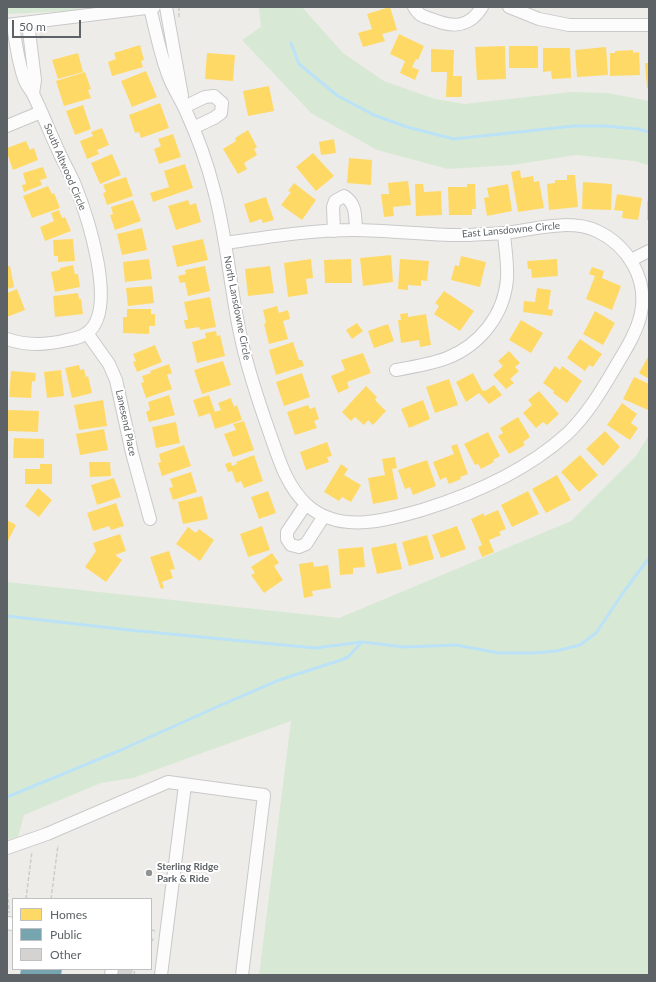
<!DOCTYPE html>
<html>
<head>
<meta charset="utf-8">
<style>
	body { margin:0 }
	#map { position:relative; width:656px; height:982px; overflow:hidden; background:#eeece8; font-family:Lato,sans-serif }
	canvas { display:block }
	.frame { position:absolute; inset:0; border:8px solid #5d6266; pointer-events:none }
	.legend { position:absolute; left:12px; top:898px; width:140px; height:72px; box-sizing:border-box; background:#fff; border:1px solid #bec0c2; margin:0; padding:5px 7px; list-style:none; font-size:12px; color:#5d6266 }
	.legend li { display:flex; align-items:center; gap:8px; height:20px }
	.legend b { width:20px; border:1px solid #bec0c2 }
	.scale { position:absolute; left:12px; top:20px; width:69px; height:18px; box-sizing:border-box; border:2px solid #5d6266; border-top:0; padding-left:5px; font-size:12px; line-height:14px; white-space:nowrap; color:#5d6266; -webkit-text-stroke:3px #fff; paint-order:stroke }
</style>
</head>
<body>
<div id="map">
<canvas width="656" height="982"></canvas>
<div class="frame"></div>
<ul class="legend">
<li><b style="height:11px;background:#ffd966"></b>Homes</li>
<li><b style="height:11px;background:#76a5af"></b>Public</li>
<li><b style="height:11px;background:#d4d3d1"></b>Other</li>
</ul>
<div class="scale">50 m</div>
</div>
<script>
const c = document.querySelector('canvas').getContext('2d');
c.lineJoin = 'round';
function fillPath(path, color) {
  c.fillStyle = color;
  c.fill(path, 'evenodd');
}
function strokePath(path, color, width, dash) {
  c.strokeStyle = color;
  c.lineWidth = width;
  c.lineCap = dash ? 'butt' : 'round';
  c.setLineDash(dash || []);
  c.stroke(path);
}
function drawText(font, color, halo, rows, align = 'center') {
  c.font = font + ' Lato,sans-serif';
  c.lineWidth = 4;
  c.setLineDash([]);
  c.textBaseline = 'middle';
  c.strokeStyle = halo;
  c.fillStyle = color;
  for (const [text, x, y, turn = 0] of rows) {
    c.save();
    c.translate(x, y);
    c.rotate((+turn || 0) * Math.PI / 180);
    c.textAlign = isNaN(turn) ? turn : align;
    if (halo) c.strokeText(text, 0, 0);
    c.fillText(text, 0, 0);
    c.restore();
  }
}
const green = new Path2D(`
	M7,7h86l-26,4 -60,3z
	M258,7h44l41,46 41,28 51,18 29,5 108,-12 36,1 41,8v64l-15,-4 -58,-6 -63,10 -65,4 -71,-19 -66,-37 -69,-73 19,-13 -2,-18z
	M649,435v540h-390l32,-254 -158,57 -32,5 -77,32 -6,22 -11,3v-258l332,36 232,-97 65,-65z`);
const homes = new Path2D(`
	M390,7l7,23 -15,4 3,7 -22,6 -5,-14 14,-4 -5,-15z
	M399,34l25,12 -6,14 -2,-1 -4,8 7,3 -4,10 -15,-7 5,-12 -15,-7z
	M140,45l4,15 -3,1 2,6 -31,9 -4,-14 8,-3 -2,-6z
	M505,46l1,33 -29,1 -2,-33z
	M509,46h29v22h-29z
	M606,47l2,28 -31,2 -2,-27z
	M543,48h27l1,30 -19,1 -1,-8 -8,1z
	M431,49l23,1 -1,26h9v21h-16l1,-25h-16z
	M633,50v3l6,-1 1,23 -30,1v-23h5v-2z
	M78,53l5,19 -25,7 -6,-19z
	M207,53l28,2 -2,26 -28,-2z
	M645,63h4v25h-2z
	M146,71l11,26 -25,10 -11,-26z
	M85,72l6,17 -3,1 3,8 -27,8 -8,-25z
	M269,86l5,25 -26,5 -5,-25z
	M160,103l9,25 -28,10 -2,-6 -4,1 -6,-18z
	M83,105l8,24 -16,6 -9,-24z
	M102,128l7,17 -12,5 2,4 -12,5 -7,-18 13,-5 -2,-4z
	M248,130l9,17 -3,2 3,6 -13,8 3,6 -9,5 -15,-25 13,-8 -1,-3z
	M173,134l8,23 -22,7 -5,-15 7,-3 -3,-7z
	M334,139l2,14 -15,2 -2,-13z
	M26,141l4,9 4,-2 4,12 -25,10 -6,-17v-5z
	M313,153l21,23 -18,15 -20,-24z
	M112,154l9,21 -21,9 -9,-21z
	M349,158l23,2 -1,25 -24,-2z
	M185,164l8,24 -40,14 -3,-9 19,-6 -5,-16z
	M43,167l4,11 -7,2 2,5 -18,7 -2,-7 4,-1 -3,-11z
	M520,170l1,8 12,-2 1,6 5,-1 5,27 -26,4 -7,-40z
	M567,175h8l3,32 -29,3 -2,-26 8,-1v-3h12z
	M126,177l7,19 -26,9 -4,-12 3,-1 -3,-7z
	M408,181l3,24 -18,2 1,9 -10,1 -3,-23h8l-1,-11z
	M583,182l29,2 -1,26 -29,-1z
	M294,183l22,17 -14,20 -21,-15 10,-13 -3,-1z
	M415,184h8l1,8 17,-1 1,24 -26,1z
	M467,184h8l1,25h-4v6h-23l-1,-28h19z
	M508,184l4,27 -25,5 -3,-18 5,-1 -2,-9z
	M48,186l4,8 2,-1 6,15 -28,10 -9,-22z
	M617,194l25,4 -4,22 -16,-2 1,-7 -9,-1z
	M266,197l8,23 -11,3 -2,-4 -11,4 -6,-19z
	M133,200l8,21 -26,9 -5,-15 3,-1 -2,-7z
	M188,200l2,5 6,-2 5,19 -25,8 -8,-24z
	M647,201h2v19h-2z
	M59,210l3,8 3,-1 6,14 -26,10 -5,-14 14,-6 -3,-8z
	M142,228l5,22 -25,5 -5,-21z
	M73,239l2,22 -17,1v-6h-4l-1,-16z
	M203,239l5,21 -31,7 -5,-21z
	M391,255l2,27 -30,4 -3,-28z
	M461,256l25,6 -6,25 -29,-7 4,-15 4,1z
	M149,259l3,20 -27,3 -2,-20z
	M311,259l2,19 -7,1 2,15 -20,3 -4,-34z
	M351,259l1,24h-27l-1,-23z
	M400,259l29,2 -2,20 -6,-1v6l-13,-1v5l-10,-1z
	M557,259l1,17 -26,2 -1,-9h-3l-1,-8z
	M73,265l2,9h3l2,13 -25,5 -4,-20 9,-2v-2z
	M7,266h3l4,21 -7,2z
	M205,266l5,25 -22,5 -3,-14 -5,1 -2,-7 8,-2 -1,-4z
	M270,266l4,27 -26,3 -3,-27z
	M592,267l12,4 -2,7 19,8 -9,24 -26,-11 9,-23 -6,-2z
	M152,286l2,17 -26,3 -2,-18z
	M537,288l14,2 -3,19 5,1 -1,6 -29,-4 1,-11 11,1z
	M17,289l8,21 -18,7v-24z
	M444,291l30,20 -14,20 -26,-17 5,-8 -4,-3z
	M78,293l1,6h2l2,15 -28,3 -2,-21z
	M210,297l6,30 -16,3 -1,-3 -13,2 -2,-9h4l-4,-18z
	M277,306l2,7 9,-3 2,9 -7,2 5,18 -19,5 -5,-20 2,-1 -3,-13z
	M127,309h24v5h4v12h-6v8l-26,-1v-16h4z
	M595,311l20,12 -12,22 -20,-11z
	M408,313v4l18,-3 5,31 -11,2 -1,-7 -18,3 -3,-23h3l-1,-6z
	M521,320l22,13 -12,20 -22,-13z
	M357,323l6,8 -11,8 -6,-9z
	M388,324l6,17 -20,7 -6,-17z
	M216,331l1,5 3,-1 5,21 -28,7 -5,-21 14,-4 -1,-5z
	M580,339l22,15 -9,13 -4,-2 -4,6 -18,-13z
	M293,342l6,18h3l2,6 -28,9 -7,-25z
	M155,345l7,17 -25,10 -4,-10 3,-1 -3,-7z
	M509,351l11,12 -5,4 4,4 -9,8 4,4 -8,6 -13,-14 10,-9 -5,-5z
	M363,353l8,20 -24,9 2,6 -11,5 -7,-17 14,-6 -4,-10z
	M649,355v24l-10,-6z
	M223,361l8,24 -29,9 -8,-24z
	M169,364l3,9 -5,2 5,14 -26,9 -5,-15 3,-1 -2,-6 9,-3 -1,-2z
	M79,365l1,5 4,-1 2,8 2,-1 4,17 -20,5 -7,-30z
	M555,366l5,4 2,-4 20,15 -15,22 -14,-10 1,-2 -11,-8z
	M61,370l3,26 -17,2 -3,-26z
	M11,371l25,2 -1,9 -3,-1 -1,17 -22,-1z
	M302,373l8,24 -26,9 -8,-24z
	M473,373l9,17 3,1 9,-6 8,10 -13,9 -10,-11 -13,9 -10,-20z
	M634,377l15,7v24l-1,2 -25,-11z
	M449,379l9,26 -23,8 -9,-26z
	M366,386l11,11 -2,3 11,11 -13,14 -5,-5 -4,5 -9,-8 -4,4 -9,-9z
	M539,391l20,23 -12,11 -4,-3 -7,6 -13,-15 9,-8 -4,-5z
	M169,395l6,20 -26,7 -3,-10 4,-2 -2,-8z
	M209,395l6,17 6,-2 -3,-7 13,-5 3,9 3,-2 5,15 -27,9 -5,-16 -11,4 -6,-17z
	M103,400l4,26 -28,4 -5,-25z
	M423,400l7,19 -21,9 -8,-19z
	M622,403l15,11 -6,9 7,5 -8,12 -23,-15z
	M308,405l2,4 5,-2 4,12 -5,2 3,7 -22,7 -8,-23z
	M8,410l31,1 -1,21 -31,-1z
	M518,417l12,20 -7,5 2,3 -16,9 -11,-18 5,-3 -3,-5z
	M244,421l10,29 -21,7 -9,-23 12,-4 -3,-6z
	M176,422l4,21 -24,5 -4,-21z
	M104,429l4,21 -28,5 -4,-21z
	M605,431l15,16 -17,19 -17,-17z
	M488,432l12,24 -7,4 1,2 -13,7 -3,-5 -3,1 -11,-21z
	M14,438l30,1v19h-31z
	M327,442l5,14 -5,1 2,5 -23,8 -6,-18z
	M457,444l11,30 -8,3 1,2 -12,5 -3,-7 -6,3 -7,-18 21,-8 -3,-8z
	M184,445l7,21 -29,10 -4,-13 3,-1 -2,-8z
	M254,455l9,26 -19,7 -3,-7 -5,2 -4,-12 -4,1 -3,-8 6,-2 1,4 5,-2 -1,-2z
	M580,455l18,20 -19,17 -18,-20z
	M395,457l2,11 -5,1 6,30 -25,5 -5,-26 17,-3 -3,-16z
	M427,460l9,26 -23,9 -3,-8 -5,2 -7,-19z
	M89,462h21l1,14 -21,1z
	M40,464h12v20h-27v-15h15z
	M341,464l7,5 -4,6 17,10 -10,17 -9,-5 -3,4 -15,-9z
	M191,472l6,20 -24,8 -4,-12 4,-1 -3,-8z
	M557,475l14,25 -25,13 -14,-24z
	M114,478l7,19 -24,8 -6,-20z
	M38,488l14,12 -13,17 -14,-11z
	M268,491l8,22 -17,6 -8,-22z
	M528,491l11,23 -27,13 -11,-22z
	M202,496l6,23 -25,5 -5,-22z
	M116,503l8,23 -13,4 -2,-4 -16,5 -6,-18z
	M498,510l8,19 -7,3 2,3 -12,5 5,12 -12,5 -4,-10 4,-2 -11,-26 13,-6v3z
	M7,520l9,5 -9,18z
	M262,526l8,24 -22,7 -8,-23z
	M457,526l9,23 -25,9 -9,-23z
	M188,527l8,6 3,-4 15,11 -14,21 -24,-17z
	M120,534l6,17 -11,4 7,5 -16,22 -21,-15 11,-16 -3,-8z
	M427,535l7,24 -25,7 -7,-24z
	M396,543l6,26 -25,5 -6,-26z
	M363,547l2,20 -12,1v6l-13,1 -2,-26z
	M169,551l6,18 -5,1 3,8 -11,4 2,6 -3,1 -11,-32z
	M272,553l7,10 -5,3 9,14 -19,13 -13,-18 4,-2 -4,-6z
	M313,562l1,5 14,-2 3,23 -19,3 1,5 -9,2 -5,-34z`);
const public = new Path2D(`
	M21,969h41l-1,6h-41z`);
const stream = new Path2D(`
	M291,43l8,21 39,32 36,19 33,12 47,12 120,-13h31l33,3 11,3
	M7,616l122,14 186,18 47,-6 43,5 51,-2 43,8h36l21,-2 24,-6 16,-12 29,-43 24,-32
	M7,797l114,-47 98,-44 60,-26 62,-20 7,-3 14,-15`);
const building = new Path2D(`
	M116,969h17l-1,6h-17z`);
const path = new Path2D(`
	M179,7v10
	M40,38l2,-1 -1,-6
	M7,881l2,32
	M26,899l6,-48
	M51,899l7,-54
	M151,930l5,1
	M151,942l3,-4
	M134,975l1,-6`);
const minor = new Path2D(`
	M166,7l16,89
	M414,7c6,10 9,9 20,13 20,8 36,7 48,-13
	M509,7l30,12 30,6h80
	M150,8c6,23 10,47 19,69 4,11 11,21 16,32 12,26 22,53 29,81 13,48 16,99 27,148 7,33 18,65 29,96 9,25 16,51 36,70 32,30 78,17 116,6 52,-16 104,-39 145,-76 19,-18 33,-41 46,-63 11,-19 24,-38 28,-58 7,-35 -14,-68 -44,-82 -28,-13 -64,-1 -93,2 -11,1 -23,1 -35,2 -39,1 -77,-5 -115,-5 -43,0 -86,7 -129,13
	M28,23l7,57 -2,14
	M7,25l147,-18
	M184,107l21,-10 9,-1 8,7 -1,10 -7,5 -21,10
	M7,126l34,-14
	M334,231l-1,-24 2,-6 9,-5c13,8 11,21 12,34
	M631,260l18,-9
	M87,333l22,31 7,16 16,73 18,66
	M7,339c20,7 40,6 60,1 6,-1 15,-3 20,-7 32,-23 0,-118 -12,-148 -5,-12 -12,-23 -17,-35 -9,-19 -16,-38 -25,-56 -2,-4 -6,-8 -8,-13 -7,-18 -9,-37 -12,-56
	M396,370c17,-3 35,-6 51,-12 33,-13 57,-43 60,-79 1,-15 -2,-31 -3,-46
	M306,504l-19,28v7l4,6 8,2 7,-3 18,-28
	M7,848l40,-14 121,-52 96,13 -22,180
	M7,923l6,1
	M111,975l1,-6
	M161,975l24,-190`);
const markers = [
	[149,873,4,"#909294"]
];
const streetNames = [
	["South Altwood Circle",65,167,67],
	["East Lansdowne Circle",511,230,-5],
	["North Lansdowne Circle",237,308,79],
	["Lanesend Place",126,423,78]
];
const poiNames = [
	["Sterling Ridge",157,867],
	["Park & Ride",157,879]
];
fillPath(green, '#d7e9d4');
fillPath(homes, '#ffd966');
fillPath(public, '#76a5af');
strokePath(stream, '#bce2f8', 3);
fillPath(building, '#d4d3d1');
strokePath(minor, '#c9c9c9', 14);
strokePath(path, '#cacecb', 1.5, [4, 2]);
strokePath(minor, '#fcfcfc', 12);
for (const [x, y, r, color] of markers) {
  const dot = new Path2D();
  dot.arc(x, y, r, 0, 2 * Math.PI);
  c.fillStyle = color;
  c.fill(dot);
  strokePath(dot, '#fff', 1.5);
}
drawText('10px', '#5d6266', '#fff', streetNames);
drawText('bold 10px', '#5d6266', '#fff', poiNames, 'left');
</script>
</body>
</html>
